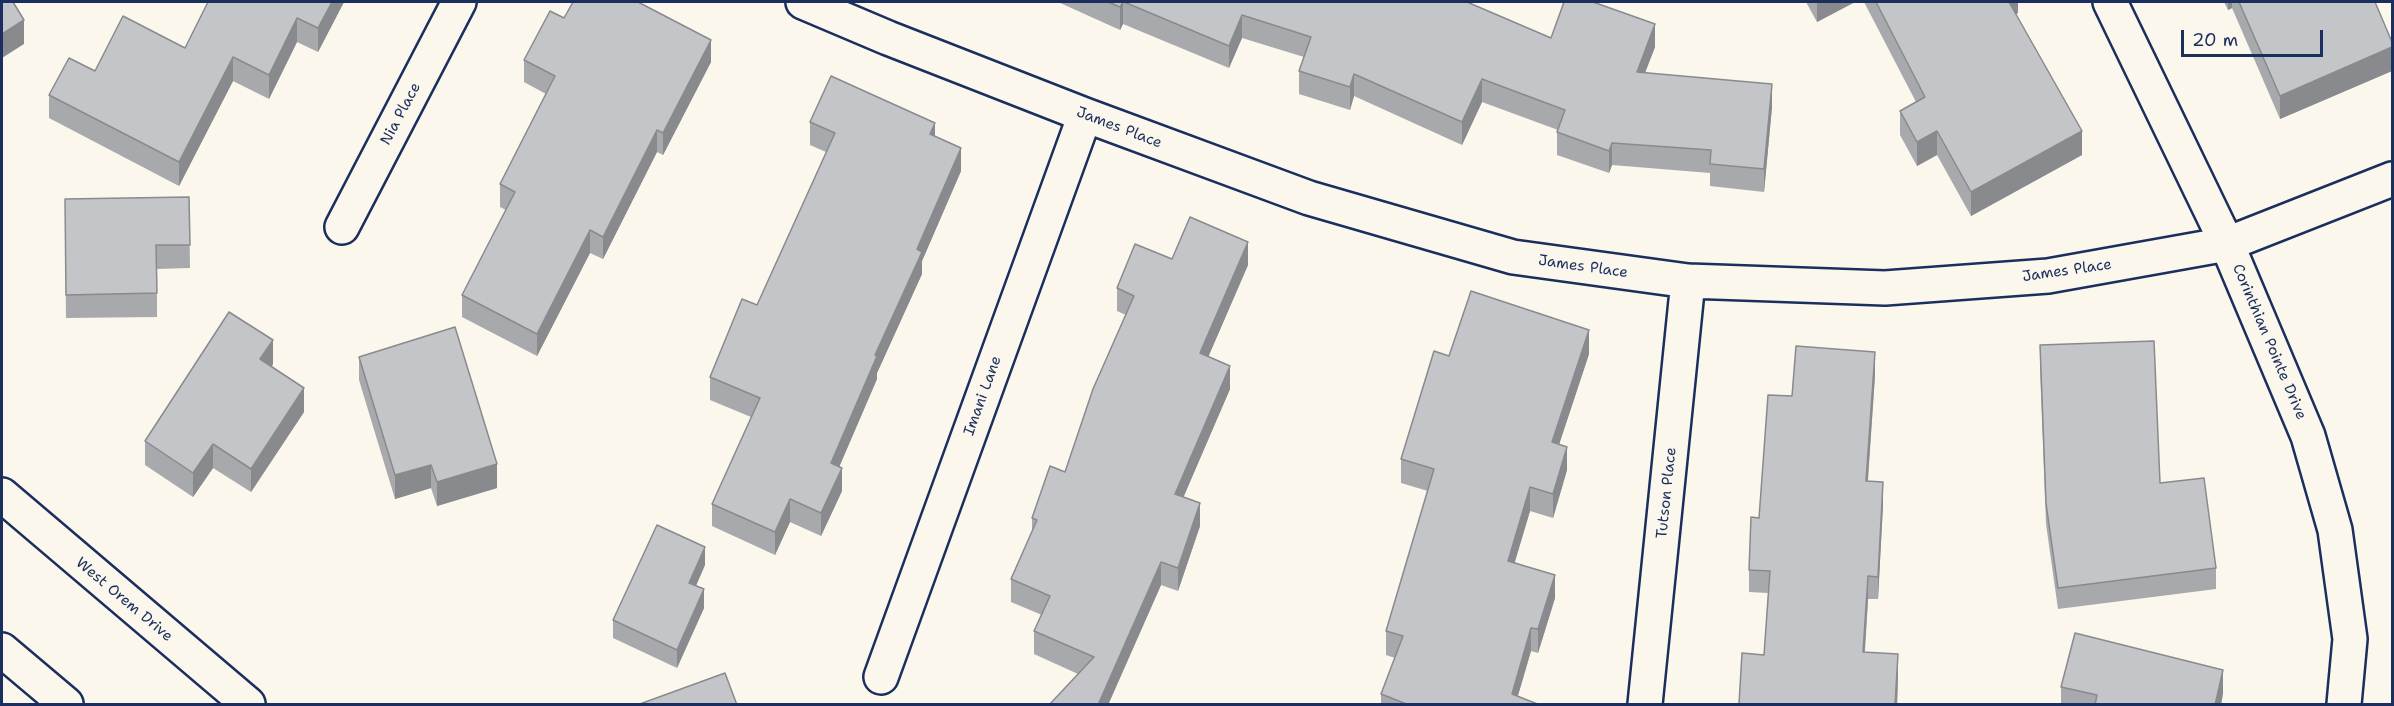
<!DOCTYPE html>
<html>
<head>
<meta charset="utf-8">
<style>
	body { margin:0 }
	#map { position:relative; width:2394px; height:706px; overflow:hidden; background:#fbf7ec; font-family:"Shantell Sans",sans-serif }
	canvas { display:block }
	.frame { position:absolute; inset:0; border:3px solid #1b2f5e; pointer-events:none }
	.scale { position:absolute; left:2181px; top:30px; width:142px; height:27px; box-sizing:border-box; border:3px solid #1b2f5e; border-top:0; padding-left:8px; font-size:18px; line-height:21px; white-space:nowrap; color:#1b2f5e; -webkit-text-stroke:4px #fbf7ec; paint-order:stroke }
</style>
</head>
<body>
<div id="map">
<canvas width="2394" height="706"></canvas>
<div class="frame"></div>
<div class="scale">20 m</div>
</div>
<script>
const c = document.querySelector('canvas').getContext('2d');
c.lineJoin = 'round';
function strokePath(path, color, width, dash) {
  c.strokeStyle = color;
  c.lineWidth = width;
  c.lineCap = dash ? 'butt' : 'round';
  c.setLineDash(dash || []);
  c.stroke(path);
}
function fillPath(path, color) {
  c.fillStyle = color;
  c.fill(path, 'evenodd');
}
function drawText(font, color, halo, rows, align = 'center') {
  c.font = font + ' "Shantell Sans",sans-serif';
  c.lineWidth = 4.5;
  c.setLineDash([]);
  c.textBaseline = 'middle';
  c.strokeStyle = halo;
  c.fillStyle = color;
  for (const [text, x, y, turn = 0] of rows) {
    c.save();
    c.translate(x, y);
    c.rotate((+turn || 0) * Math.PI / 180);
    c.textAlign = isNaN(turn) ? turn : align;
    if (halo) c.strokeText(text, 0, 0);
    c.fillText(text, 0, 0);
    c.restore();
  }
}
const street = new Path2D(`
	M803,2l85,36 197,77 224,83 204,59 175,24 197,7 163,-12 179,-32 165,-65
	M2110,2l117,242 81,192 27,94 15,109 -6,65
	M342,227l117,-225
	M881,677l204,-562
	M1645,704l43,-423`);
const secondary = new Path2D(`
	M2,495l246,209
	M2,650l64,54`);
const wall = new Path2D(`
	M208,2h136l-26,50 -21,-10 -28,57 -36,-18 -54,105 -130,-68v-23l46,-24 90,-23z
	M1058,2h409l84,36 104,9 -10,25 127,35 -8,85 -54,-6v-13l-98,-8 -3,8 -52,-18v-23l1,-2 -76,-28 -20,43 -108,-49 -4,14 -51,-16v-23l5,-14 -62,-19 -13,30 -106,-44 -3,6z
	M1806,2h49l-38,20z
	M1864,2h154v11l-2,1 66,141 -111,61 -34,-61 -20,11 -17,-31v-24l16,-9z
	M2224,2h151l17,40v29l-112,48 -48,-111 -4,2z
	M564,18l147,44 -48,93 -6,-3 -54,107 -13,-6 -53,103 -75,-39v-22l44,-85 -6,-3v-23l46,-90 -22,-12v-22z
	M810,122l125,14 26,35 -39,90v13l-45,99v6l-38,88 3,24 -21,45 -31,-14 -15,33 -63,-29v-22l39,-87 -41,-17v-23l47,-72 69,-153 -16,-7z
	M189,197l1,71 -33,1v48l-91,1 -1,-95z
	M1172,259l76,6 -40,92 22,32 -47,108 17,29 -22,65 -17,-6 -53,120h-59l29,-31 -44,-20v-23l8,-16 -31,-13v-23l21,-48v-13l33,-46 61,-157 -9,-4v-23z
	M2040,345l120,138 56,85v21l-158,20 -12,-85 -6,-157z
	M1589,354l-30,90 8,26 -14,48 -23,-7 -15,51 40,36 -17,55 -7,-2 -13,45 22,9h-159v-11l14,-36 -9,-3v-24l42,-140 -27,-8v-24l48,-103z
	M359,357l138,131 -60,18 -6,-18 -36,11 -36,-119z
	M273,364l-1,3 32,45 -53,80 -38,-24 -20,29 -48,-32v-24z
	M1875,375l-7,106 15,24 -5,94h-10l-3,53 33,25 -1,28h-158l3,-52 22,2 4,-62 -19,-1v-22l10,-52 33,-122z
	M705,565l-9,21 8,22 -27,60 -64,-30v-18z
	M2061,687l162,6 -2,12h-160z`);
const shadedWall = new Path2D(`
	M332,2h12l-26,50v-24z
	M1123,2v22l-3,6v-23z
	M1817,2h38l-38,20z
	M2006,2h12v11l-12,6z
	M2228,2h4v6l-4,2z
	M1242,15v23l-13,30v-22z
	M297,18v24l-28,57v-24z
	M24,20v24l-22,14v-24z
	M1655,24v23l-18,47v-22z
	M711,40v22l-48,93v-22z
	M2392,47v24l-112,48v-23z
	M233,57v24l-54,105v-24z
	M1354,74v22l-4,14v-23z
	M1482,79v23l-20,43v-23z
	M1772,84v23l-8,85v-23z
	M935,123v22l-5,-11z
	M657,130v22l-54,107v-22z
	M1937,131v24l-20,11v-24z
	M2082,131v24l-111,61v-24z
	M1612,143v22l-3,8v-22z
	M961,148v23l-39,90v13l-45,99v6l-46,107v-23l86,-214z
	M590,230v23l-53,103v-22z
	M1248,242v23l-48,111v-23z
	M1589,330v24l-37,112v-24z
	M273,340v24l-13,19v-24z
	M1875,352v23l-9,129v-23z
	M1230,366v23l-55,128v-23z
	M304,388v24l-53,80v-23z
	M213,444v24l-20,29v-24z
	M1567,447v23l-14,48v-24z
	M497,464v24l-60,18v-24z
	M431,465v23l-36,11v-24z
	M842,468v23l-21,45v-23z
	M1883,482v23l-5,94v-22z
	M1530,487v24l-22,73v-23z
	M790,499v23l-15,33v-23z
	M1200,503v23l-22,65v-23z
	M705,547v18l-16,36v-18z
	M1161,562v23l-53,120h-10z
	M1555,575v23l-17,55v-24z
	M1868,576v23l-5,75v-22z
	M704,589v19l-27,60v-18z
	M1531,628v23l-16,54 -3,-11z
	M1898,654v23l-1,28h-2z
	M2223,670v23l-2,12h-6z`);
const building = new Path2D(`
	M2,2h11l11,18 -22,14z
	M208,2h124l-14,26 -21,-10 -28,57 -36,-18 -54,105 -130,-67 20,-37 26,13 28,-55 62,32z
	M573,2h65l73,38 -48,93 -6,-3 -54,107 -13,-7 -53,104 -75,-39 53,-103 -15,-8 55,-108 -31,-16 26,-49 14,7z
	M1108,2h15l-3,5z
	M1124,2h343l84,36 13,-36h29l62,22 -18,48 135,12 -8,85 -54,-5 1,-14 -99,-7 -3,8 -52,-19 8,-22 -83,-31 -20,43 -108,-48 -4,13 -51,-16 12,-34 -69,-22 -13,31z
	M1876,2h133l73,129 -111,61 -34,-61 -20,11 -17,-31 25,-14z
	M2239,2h136l17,40v5l-112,49z
	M831,76l104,47 -5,11 31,14 -44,101 5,3 -47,103 2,1 -46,107 11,5 -21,45 -31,-14 -15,33 -63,-28 48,-106 -50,-21 32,-78 15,6 78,-172 -25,-11z
	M189,197l1,48h-34l1,48 -91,2 -1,-96z
	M1190,217l58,25 -48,111 30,13 -55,128 25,9 -22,65 -17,-6 -63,143h-49l45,-48 -60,-26 16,-35 -39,-17 26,-59 -5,-2 18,-52 15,6 28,-83 41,-93 -17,-8 18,-44 37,15z
	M1471,291l118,39 -37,112 15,5 -14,47 -23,-7 -22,74 47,14 -17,54 -7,-1 -19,66 28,11h-131l-28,-11 22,-58 -17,-5 48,-162 -33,-10 33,-108 15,5z
	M229,312l44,28 -13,19 44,29 -53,81 -38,-25 -20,29 -48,-32z
	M455,327l42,137 -60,18 -6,-17 -36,10 -36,-118z
	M2154,341l6,142 44,-5 12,90 -158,20 -12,-85 -6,-158z
	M1796,346l79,6 -9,129 17,1 -5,95 -10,-1 -5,76 35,2 -3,51 -156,-1 3,-51 22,2 6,-84 -21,-1 2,-53 8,1 9,-123 24,1z
	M657,525l48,22 -16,36 15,6 -27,61 -64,-30z
	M2075,633l148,37 -8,35h-120l2,-10 -36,-8z
	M725,673l12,32h-100z`);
const streetNames = [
	["Nia Place",401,114,-62],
	["James Place",1119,128,21],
	["James Place",1583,267,8],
	["James Place",2067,271,-8],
	["Corinthian Pointe Drive",2269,342,67],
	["Imani Lane",983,396,-70],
	["Tutson Place",1667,493,-84],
	["West Orem Drive",124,600,40]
];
strokePath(street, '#1b2f5e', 38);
strokePath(secondary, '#1b2f5e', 38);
strokePath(street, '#fbf7ec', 33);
strokePath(secondary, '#fbf7ec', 33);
fillPath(wall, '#a8a9ad');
fillPath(shadedWall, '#888a8d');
fillPath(building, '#c3c5c9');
strokePath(building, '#888a8d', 1.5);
drawText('15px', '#1b2f5e', '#fbf7ec', streetNames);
</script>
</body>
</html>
